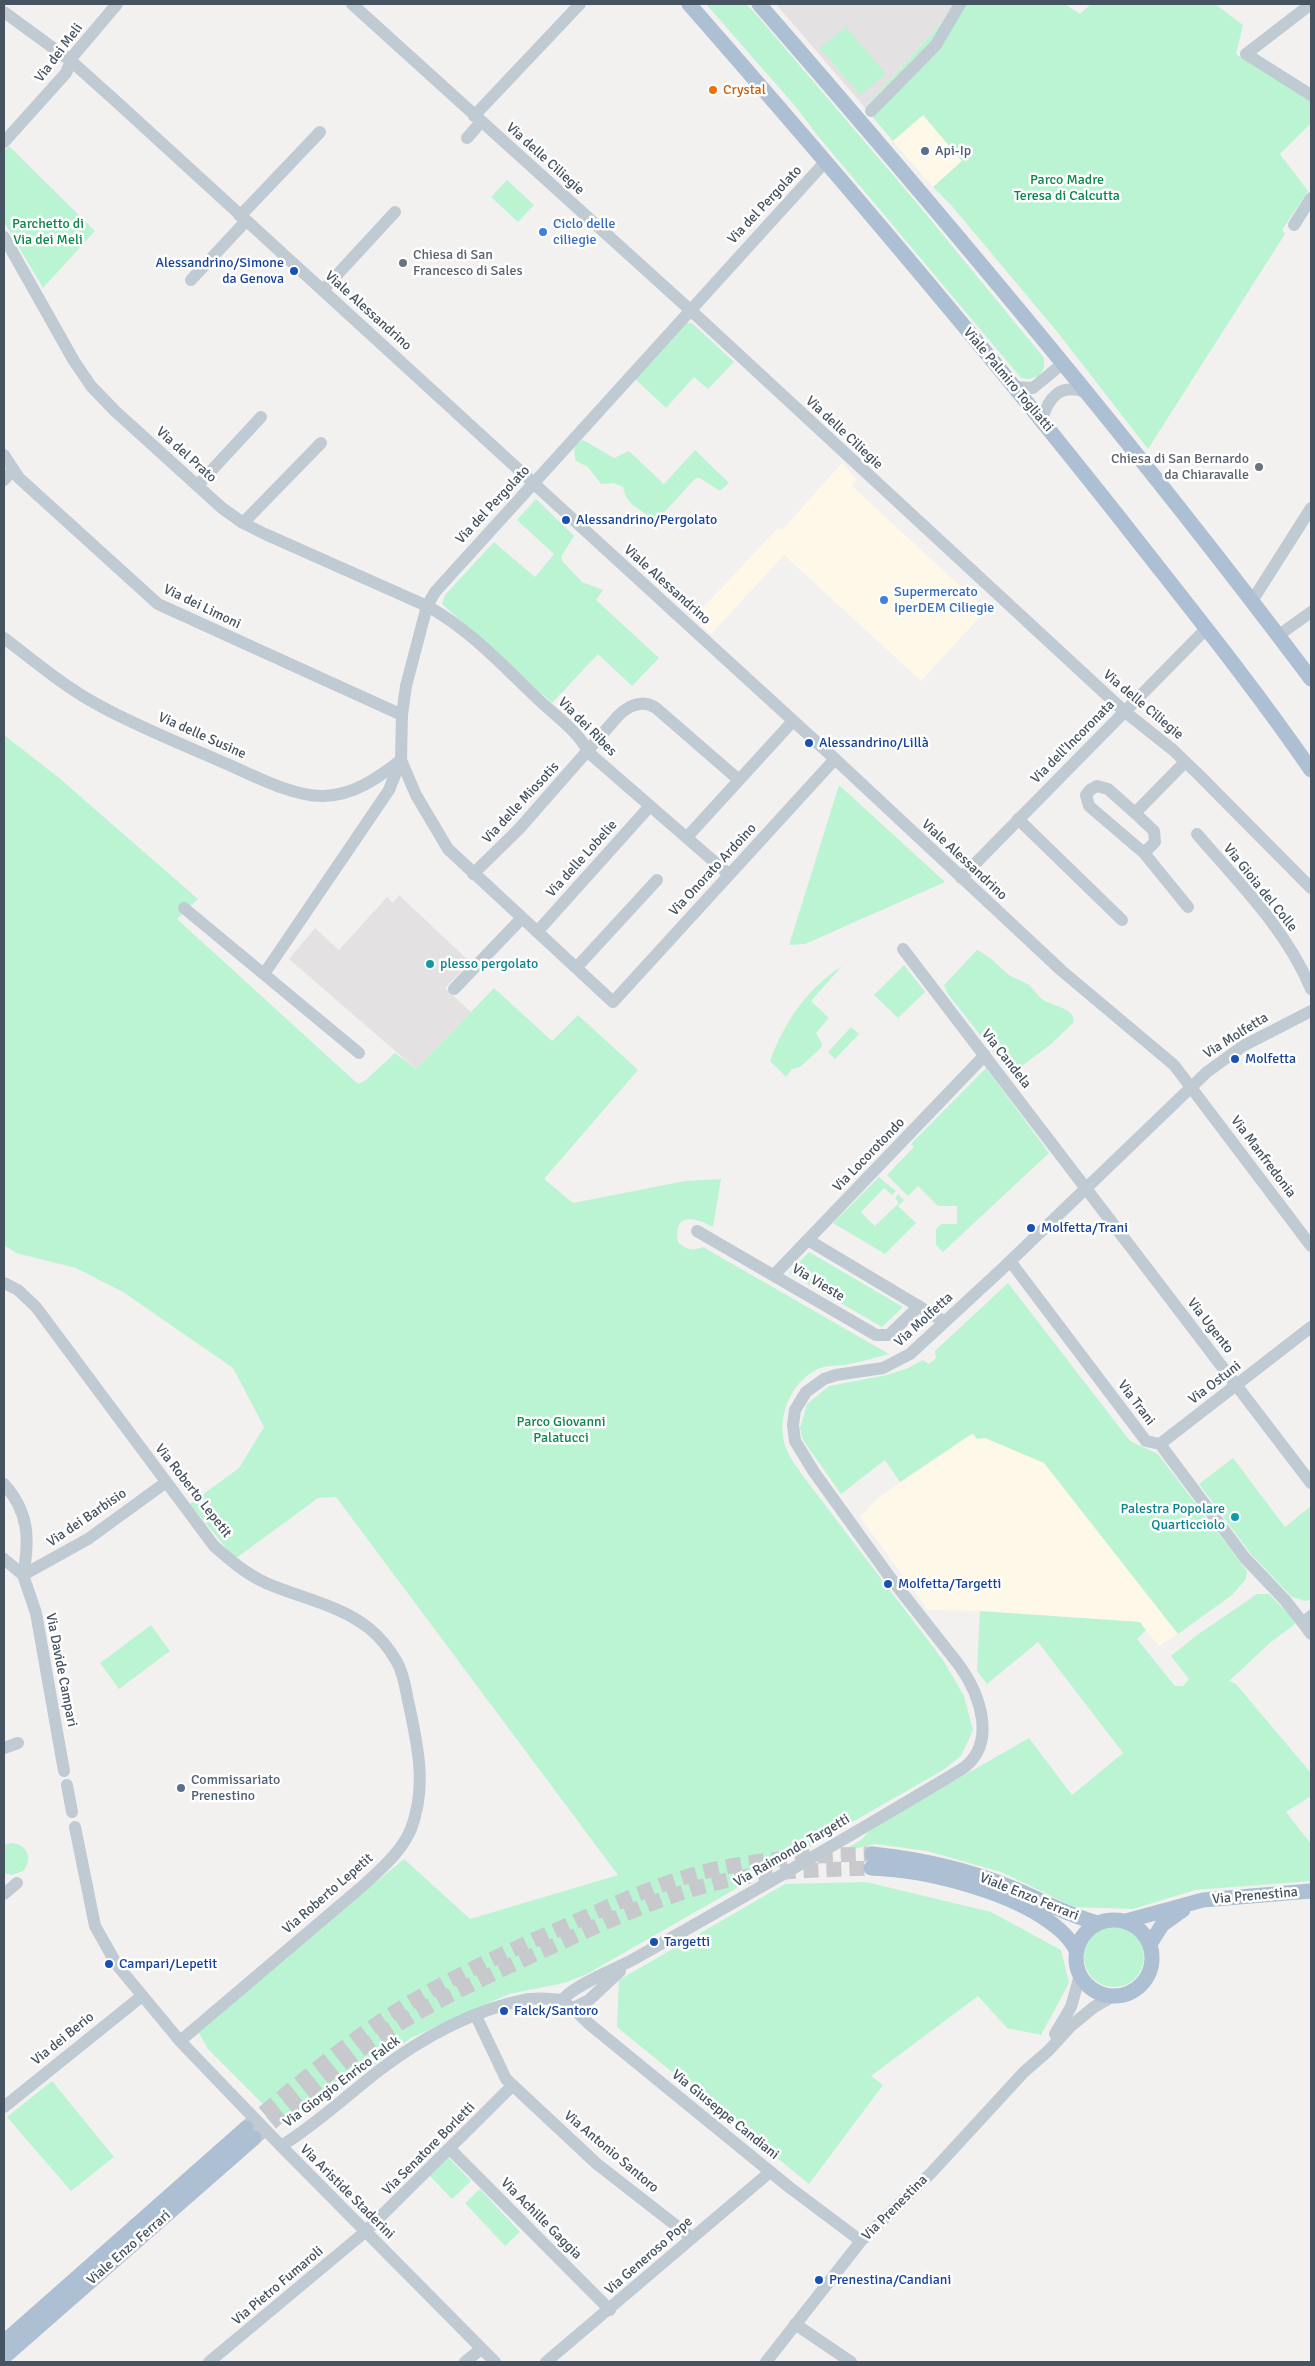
<!DOCTYPE html>
<html>
<head>
<meta charset="utf-8">
<style>
	body { margin:0 }
	#map { position:relative; width:1315px; height:2366px; overflow:hidden; background:#f3f0f0; font-family:Signika,sans-serif }
	canvas { display:block }
	.frame { position:absolute; inset:0; border:5px solid #465360; pointer-events:none }
</style>
</head>
<body>
<div id="map">
<canvas width="1315" height="2366"></canvas>
<div class="frame"></div>
</div>
<script>
const c = document.querySelector('canvas').getContext('2d');
c.lineJoin = 'round';
function fillPath(path, color) {
  c.fillStyle = color;
  c.fill(path, 'evenodd');
}
function strokePath(path, color, width, dash) {
  c.strokeStyle = color;
  c.lineWidth = width;
  c.lineCap = dash ? 'butt' : 'round';
  c.setLineDash(dash || []);
  c.stroke(path);
}
function drawText(font, color, halo, rows, align = 'center') {
  c.font = font + ' Signika,sans-serif';
  c.lineWidth = 5;
  c.setLineDash([]);
  c.textBaseline = 'middle';
  c.strokeStyle = halo;
  c.fillStyle = color;
  for (const [text, x, y, turn = 0] of rows) {
    c.save();
    c.translate(x, y);
    c.rotate((+turn || 0) * Math.PI / 180);
    c.textAlign = isNaN(turn) ? turn : align;
    if (halo) c.strokeText(text, 0, 0);
    c.fillText(text, 0, 0);
    c.restore();
  }
}
const commercial = new Path2D(`
	M923,115l39,46 -29,26 -40,-46z
	M842,463l15,17 -5,6 134,124 -65,71 -137,-126 -73,79 -18,-16 85,-90 4,2z
	M970,1435l7,4 8,-1 59,24 134,172 -19,12 -20,-24 -159,-11 -52,-1 -68,-93 18,-19z`);
const education = new Path2D(`
	M776,4h179l-3,7 -87,97z
	M399,895l71,67 -25,26 26,24 -55,57 -127,-110 26,-31 24,22 48,-53 6,6z`);
const green = new Path2D(`
	M706,4h40l9,9 161,189 128,156v10l-5,8 -10,3 -8,-1 -203,-242 -22,-29z
	M955,4h110l15,10 11,-10h124l28,21 -7,29 75,47v22l-31,31 28,37 -26,39 3,4 -137,215 -89,-115 -108,-129 -18,-18 29,-26 -39,-46 -30,26 -28,-33 87,-97z
	M846,27l40,47 -26,21 -40,-47z
	M9,146l86,85 -52,57 -39,-66v-71z
	M507,180l27,25 -16,17 -27,-25z
	M687,323h5l42,39 -26,27 -14,-12 -28,31 -31,-29z
	M583,440l31,18 15,-7 35,33 31,-34 34,33 -9,8 -20,-13h-4c-7,6 -34,39 -38,39 -6,2 -13,-3 -18,-7 -11,-7 -14,-11 -17,-23l-9,-4 -13,1 -13,-17 -12,-6c-2,-9 -4,-17 7,-21z
	M536,499l38,37 -13,21 2,5 19,20 21,8 -7,10 63,58 -27,28 -34,-32 -46,49 -110,-99 3,-9 49,-53 41,35 19,-23 -37,-34z
	M4,735l54,42 140,122 -21,20 181,165 8,-4 29,-27 21,16 78,-81 58,53 26,-26 60,55 -94,109 29,24 112,-22 36,-2 -8,48c-19,-11 -40,-14 -35,15 9,8 14,9 25,5l186,107c-15,4 -29,8 -44,11 -9,1 -19,0 -27,4 -28,13 -44,52 -31,81 3,9 11,18 16,26l140,184 21,36 9,34 -12,26 -18,14 -356,204 -23,9 -55,11 -98,44 -109,79 -14,8 -7,-3 -73,-73 -9,-16 1,-4 204,-170 66,60 148,-44 -282,-378 -18,1 -83,61 -45,-55 49,-36 25,-41 -31,-59 -110,-76 -47,-24 -60,-15 -12,-8z
	M839,785l106,97 -140,62 -16,1z
	M977,950c14,7 19,14 31,24 6,5 14,6 21,11 5,4 8,10 13,14 8,7 36,9 31,24l-23,22 -39,29 -64,-81 -3,-8z
	M904,965l21,27 -27,26 -24,-23z
	M842,966l-31,35 18,17 -13,15 6,11 -1,4 -21,19 -8,2 -6,8 -16,-16c15,-40 36,-71 72,-95z
	M851,1027l8,7 -24,25 -7,-7z
	M986,1068l63,85 -106,99 -7,-7v-16l5,-5h16v-18h-19l-20,-20 -10,10 -21,-21 27,-28 -3,-3z
	M879,1177l17,14 -4,4 -8,-7 -23,24 14,14 24,-23 -4,-5 3,-4 6,6 -6,6 18,17 -31,31 -52,-31z
	M809,1252l94,55 -21,20 -93,-54z
	M1008,1283l122,158 28,13 89,117 -1,8 -14,16 -54,39 -134,-171 -59,-25 -8,1 -4,-6 -73,49 -15,-22 -44,34 -38,-54 -3,-12 7,-24 22,-18 58,-11 21,-7 15,-8 6,4 7,-6 -1,-7z
	M1233,1458l52,69 26,-21v94l-6,1 -13,-4 -41,-43 -52,-70z
	M1257,1594h12l26,26v4l-24,18 -42,39 7,3 75,89v23l-25,16 25,32v37l-116,9 -62,19 -59,-2 -73,-35 -74,-21 -52,-7 -34,8 20,-12 11,-12 157,-90 43,57 51,-42 -85,-111 -51,42 -10,-13 3,-60 160,11 6,8 -9,9 38,47h8l6,-7 -18,-23 26,-21z
	M151,1625l19,26 -51,38 -19,-26z
	M11,1843c16,0 23,16 12,28l-11,4 -8,-2v-28z
	M866,1882l125,30 70,38 8,33 -28,52 -34,-7 -29,-32 -107,80 12,9 -74,99 -192,-157 2,-47 166,-96z
	M1084 1957a30 30 0 1 1 60 0a30 30 0 1 1-60 0Z
	M52,2081l62,76 -43,34 -64,-74z
	M448,2157l23,24 -19,18 -23,-24z
	M480,2189l40,43 -15,14 -40,-43z`);
const majorTunnel = new Path2D(`
	M246,2128c48,-41 96,-82 149,-116 55,-35 116,-62 175,-88 46,-21 92,-42 141,-54 53,-12 108,-15 161,-16
	M254,2138c46,-41 93,-82 146,-115 51,-31 107,-56 162,-81 54,-25 108,-49 166,-62 48,-10 95,-10 143,-12`);
const minor = new Path2D(`
	M352,4l346,313 426,394 49,39 25,24 113,114
	M1311,4l-65,50 65,41
	M4,12l67,49 48,43 716,655 227,212 112,94 137,181
	M871,111l65,-66 24,-41
	M474,116l106,-112
	M467,138l14,-16
	M4,142l62,-69 7,-17 44,-52
	M826,161l-391,431 -8,14 -21,80 -4,29 -1,45 15,35 32,54 165,153 222,-243
	M240,216l80,-84
	M1294,225l17,-27
	M4,237l70,124 17,25 24,25 107,97 21,15 22,11 162,72c44,24 78,62 114,96 16,15 38,30 47,50l137,119
	M191,280l55,-59
	M323,290l72,-78
	M1015,387l18,1 29,-24
	M1042,420c6,-22 18,-37 43,-28
	M4,455l15,23 139,126 244,111
	M4,480l9,-10
	M198,485l63,-68
	M243,523l78,-80
	M1252,601l59,-93
	M1279,635l32,-23
	M4,638c29,22 57,46 89,64 42,24 89,42 134,62 27,12 67,33 97,32 30,-1 54,-18 77,-36
	M1097,786l11,3 27,24 19,18 1,11 -11,11 -55,-47 -3,-11 4,-5z
	M1135,813l50,-51
	M1018,819l104,101
	M1197,834c41,48 90,96 114,155
	M688,836l105,-115
	M1144,853l44,54
	M473,874l46,-45 99,-113c11,-11 24,-17 38,-8l83,72
	M961,878l246,-250
	M184,908l175,145
	M537,932l113,-126
	M903,949l408,534
	M576,968l81,-88
	M264,974l125,-184 12,-30
	M454,989l68,-71
	M697,1231l179,104h13l30,-29
	M808,1240l137,82
	M1010,1261l136,180 14,3 85,114 40,42 18,23
	M774,1275l211,-220
	M4,1283l14,7 18,17 178,239c16,14 32,28 52,37 34,15 75,22 104,46 11,9 20,21 27,33 7,12 9,30 12,43 9,42 18,82 2,124 -9,22 -29,39 -46,55l-185,157
	M1160,1444l151,-117
	M4,1484c25,28 26,55 19,91
	M4,1559l19,16 13,38 28,158
	M23,1575l65,-36 77,-56
	M1311,1616l-8,7 8,11
	M4,1748l14,-5
	M67,1785l5,27
	M75,1827l20,99 22,39 63,76 101,105 214,216
	M4,1894l13,-11
	M563,2000c7,-13 55,-32 71,-41 110,-62 220,-125 328,-190 36,-25 18,-75 -3,-104l-70,-89 -75,-104 -19,-31 -2,-16 2,-15 11,-18 18,-13 12,-4 47,-7 27,-14 92,-85 205,-197 36,-26 68,-35
	M566,2004l7,4 16,-8 31,-29
	M573,2008l15,15 201,164 72,54
	M476,2016l30,63 91,85 95,74
	M1055,2034l16,-27 9,-32
	M4,2107l138,-111
	M281,2146c36,-22 66,-51 100,-77 41,-31 92,-59 143,-69 13,-3 26,-1 39,0
	M450,2149l160,161
	M795,2324l56,38
	M209,2362l156,-130 147,-146
	M465,2362l16,-13
	M546,2362l224,-190
	M766,2362l95,-121 70,-68 93,-101 24,-21 24,-26 22,-18 21,-12`);
const major = new Path2D(`
	M689,4c148,169 294,341 433,517 64,82 130,163 189,249
	M759,4c190,219 378,443 552,675
	M872,1854c48,5 94,15 138,33 30,12 56,28 88,36
	M871,1868c56,2 146,24 189,62 7,6 12,13 17,21
	M1076 1958a38 38 0 1 1 76 0a38 38 0 1 1-76 0Z
	M1126,1921l77,-21 108,-9
	M1150,1944l12,-19 21,-15
	M4,2342l242,-214
	M4,2357l250,-219`);
const markers = [
	[713,90,5,"#e8710a"],
	[925,151,5,"#5c6f8a"],
	[543,232,5,"#3f7fe0"],
	[403,263,5,"#6b7280"],
	[294,271,5,"#1a4fb4"],
	[1259,467,5,"#6b7280"],
	[566,520,5,"#1a4fb4"],
	[884,600,5,"#3f7fe0"],
	[809,743,5,"#1a4fb4"],
	[430,964,5,"#0f9aa8"],
	[1235,1059,5,"#1a4fb4"],
	[1031,1228,5,"#1a4fb4"],
	[1235,1517,5,"#0f9aa8"],
	[888,1584,5,"#1a4fb4"],
	[181,1788,5,"#5c6f8a"],
	[654,1942,5,"#1a4fb4"],
	[109,1964,5,"#1a4fb4"],
	[504,2011,5,"#1a4fb4"],
	[819,2280,5,"#1a4fb4"]
];
const streetNames = [
	["Via dei Meli",59,53,-53],
	["Via delle Ciliegie",545,159,42],
	["Via del Pergolato",765,205,-47],
	["Viale Alessandrino",368,311,42],
	["Viale Palmiro Togliatti",1008,380,50],
	["Via delle Ciliegie",844,433,43],
	["Via del Prato",186,455,42],
	["Via del Pergolato",493,505,-47],
	["Viale Alessandrino",667,585,42],
	["Via dei Limoni",202,607,26],
	["Via delle Ciliegie",1143,705,40],
	["Via dei Ribes",587,727,45],
	["Via delle Susine",202,736,24],
	["Via dell'Incoronata",1073,742,-45],
	["Via delle Miosotis",521,803,-47],
	["Via delle Lobelie",582,859,-48],
	["Viale Alessandrino",964,860,43],
	["Via Onorato Ardoino",713,870,-47],
	["Via Gioia del Colle",1260,888,51],
	["Via Molfetta",1236,1036,-32],
	["Via Candela",1006,1059,52],
	["Via Locorotondo",869,1155,-46],
	["Via Manfredonia",1263,1157,53],
	["Via Vieste",818,1283,31],
	["Via Molfetta",924,1320,-42],
	["Via Ugento",1210,1326,52],
	["Via Ostuni",1215,1383,-37],
	["Via Trani",1136,1403,53],
	["Via Roberto Lepetit",193,1491,52],
	["Via dei Barbisio",87,1518,-34],
	["Via Davide Campari",61,1670,79],
	["Via Raimondo Targetti",792,1851,-30],
	["Via Roberto Lepetit",328,1894,-41],
	["Via Prenestina",1255,1896,-5],
	["Viale Enzo Ferrari",1029,1897,22],
	["Via dei Berio",63,2039,-39],
	["Via Giorgio Enrico Falck",342,2082,-37],
	["Via Giuseppe Candiani",725,2115,39],
	["Via Senatore Borletti",429,2149,-45],
	["Via Antonio Santoro",611,2152,40],
	["Via Aristide Staderini",347,2192,45],
	["Via Prenestina",895,2208,-45],
	["Via Achille Gaggia",541,2219,45],
	["Viale Enzo Ferrari",129,2248,-41],
	["Via Generoso Pope",649,2256,-41],
	["Via Pietro Fumaroli",278,2286,-40]
];
const foodNames = [
	["Crystal",723,90]
];
const serviceNames = [
	["Api-Ip",935,151],
	["Commissariato",191,1780],
	["Prenestino",191,1796]
];
const parkNames = [
	["Parco Madre",1067,180],
	["Teresa di Calcutta",1067,196],
	["Parchetto di",48,224],
	["Via dei Meli",48,240],
	["Parco Giovanni",561,1422],
	["Palatucci",561,1438]
];
const shopNames = [
	["Ciclo delle",553,224],
	["ciliegie",553,240],
	["Supermercato",894,592],
	["IperDEM Ciliegie",894,608]
];
const worshipNames = [
	["Chiesa di San",413,255],
	["Francesco di Sales",413,271],
	["Chiesa di San Bernardo",1249,459,"right"],
	["da Chiaravalle",1249,475,"right"]
];
const transitNames = [
	["Alessandrino/Simone",284,263,"right"],
	["da Genova",284,279,"right"],
	["Alessandrino/Pergolato",576,520],
	["Alessandrino/Lillà",819,743],
	["Molfetta",1245,1059],
	["Molfetta/Trani",1041,1228],
	["Molfetta/Targetti",898,1584],
	["Targetti",664,1942],
	["Campari/Lepetit",119,1964],
	["Falck/Santoro",514,2011],
	["Prenestina/Candiani",829,2280]
];
const cultureNames = [
	["plesso pergolato",440,964],
	["Palestra Popolare",1225,1509,"right"],
	["Quarticciolo",1225,1525,"right"]
];
fillPath(commercial, '#fef8e9');
fillPath(education, '#e4e1e2');
fillPath(green, '#bbf4d3');
strokePath(majorTunnel, '#c8c9cc', 15, [15, 8]);
strokePath(minor, '#c0cad3', 12);
strokePath(major, '#adbfd2', 15);
for (const [x, y, r, color] of markers) {
  const dot = new Path2D();
  dot.arc(x, y, r, 0, 2 * Math.PI);
  c.fillStyle = color;
  c.fill(dot);
  strokePath(dot, '#fff', 2);
}
drawText('14px', '#465360', '#fff', streetNames);
drawText('14px', '#c56008', '#fff', foodNames, 'left');
drawText('14px', '#4e5e75', '#fff', serviceNames, 'left');
drawText('14px', '#0d854d', '#fff', parkNames);
drawText('14px', '#366cbe', '#fff', shopNames, 'left');
drawText('14px', '#5b616d', '#fff', worshipNames, 'left');
drawText('14px', '#164399', '#fff', transitNames, 'left');
drawText('14px', '#0d838f', '#fff', cultureNames, 'left');
</script>
</body>
</html>
